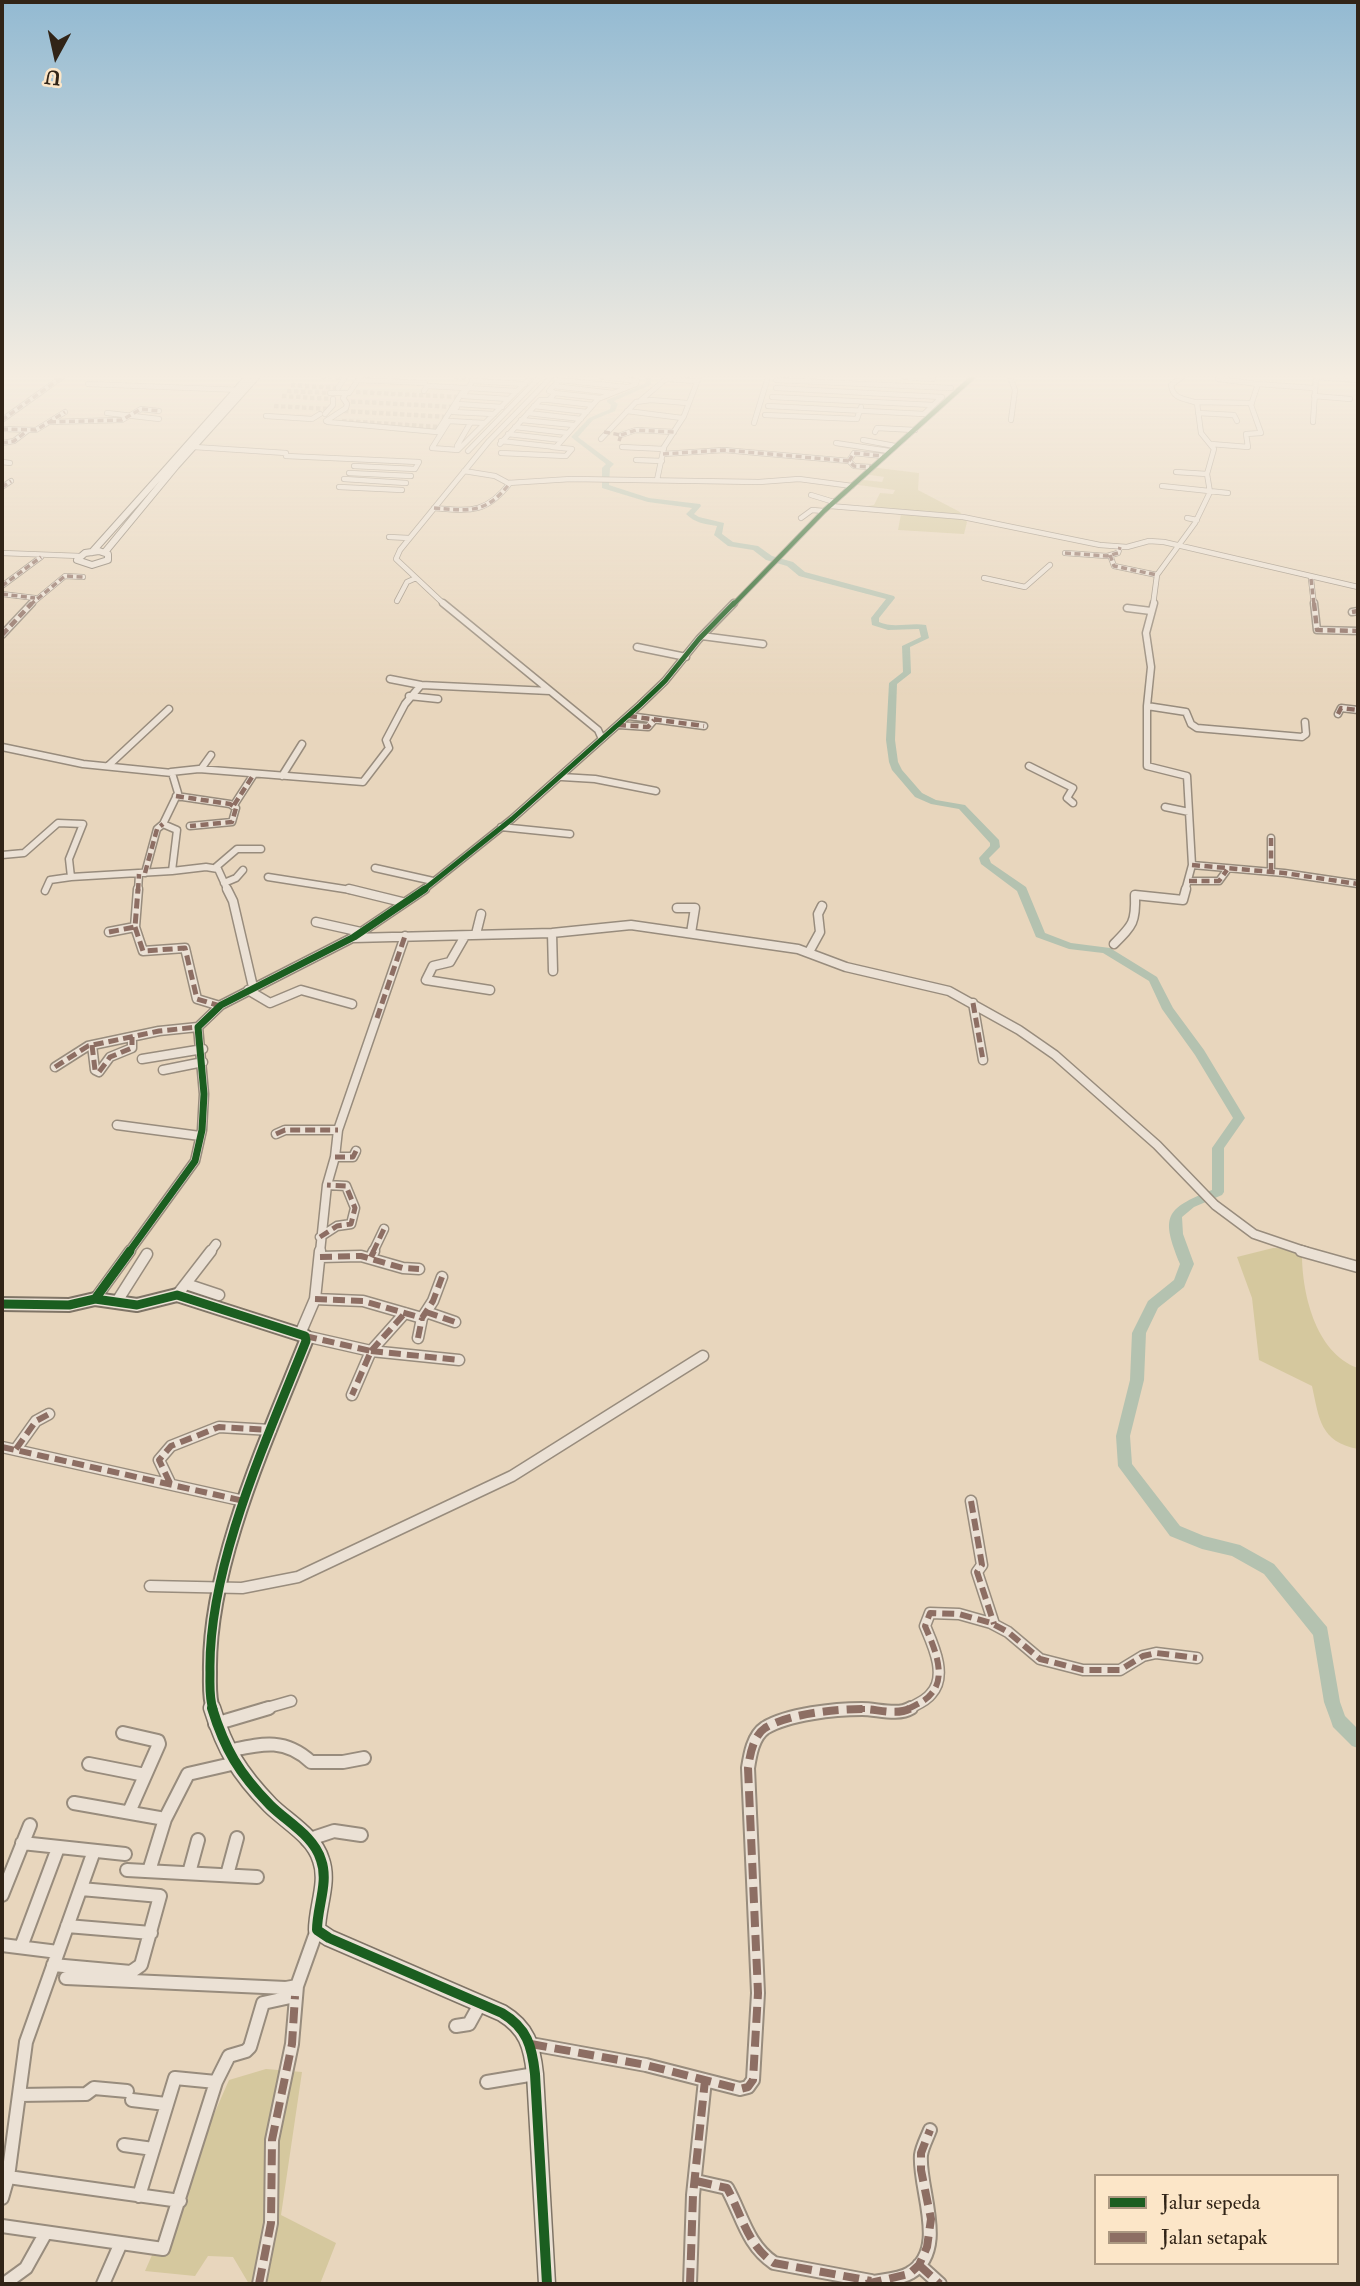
<!DOCTYPE html>
<html>
<head>
<meta charset="utf-8">
<style>
	body { margin:0 }
	#map { position:relative; width:1360px; height:2286px; overflow:hidden; background:#e8d6bd; font-family:"IM FELL Double Pica",serif }
	canvas { display:block }
	.frame { position:absolute; inset:0; border:4px solid #312417; pointer-events:none }
	.legend { position:absolute; left:1094px; top:2174px; width:245px; height:91px; box-sizing:border-box; background:#fce6c8; border:2px solid #ab9881; margin:0; padding:9px 12px; list-style:none; font-size:21px; color:#312417 }
	.legend li { display:flex; align-items:center; gap:14px; height:35px }
	.legend b { width:35px; border:2px solid #ab9881 }
	.north { position:absolute; left:21px; top:21px; width:70px; height:70px; -webkit-text-stroke:5px #fce6c8; paint-order:stroke; rotate:188deg; font-size:19px; font-weight:700; line-height:28px; text-align:center; color:#312417 }
	.north::after { content:''; display:block; margin:auto; width:24px; height:32px; background:#312417; clip-path:polygon(50% 0,100% 100%,50% 72%,0 100%) }
</style>
</head>
<body>
<div id="map">
<canvas width="1360" height="2286"></canvas>
<div class="frame"></div>
<ul class="legend">
<li><b style="height:9px;background:#1b5e20"></b>Jalur sepeda</li>
<li><b style="height:9px;background:#8d6e63"></b>Jalan setapak</li>
</ul>
<div class="north">U</div>
</div>
<script>
const c = document.querySelector('canvas').getContext('2d');
c.lineJoin = 'round';
function fillPath(path, color) {
  c.fillStyle = color;
  c.fill(path, 'evenodd');
}
function strokePath(path, color, width, dash) {
  c.strokeStyle = color;
  c.lineWidth = width;
  c.lineCap = dash ? 'butt' : 'round';
  c.setLineDash(dash || []);
  c.stroke(path);
}
const green = new Path2D(`
	M870,467l49,6 -1,17 42,22 7,10 -3,12 -66,-4 3,-16 -40,-3 3,-4 10,-2 6,-12 13,1 2,-4 -44,-6 4,-5 27,3 2,-5 -21,-3z
	M1273,1248l29,1c-1,42 13,104 56,119v81c-38,-7 -39,-31 -46,-63l-53,-26 -7,-62 -15,-41z
	M266,2069l36,3 -21,143 55,28 -16,41h-71l-16,-27 -25,-1 -13,20 -50,-5 84,-191z`);
const river = new Path2D(`
	M645,377h6v8l-37,16 4,3 -3,7 -22,9 -15,17 36,27 -4,4 -1,17 40,13 51,6 1,2 -7,8 5,3 25,6 -2,11 11,8 25,4 14,10 21,6 12,10 89,24 1,2 -16,20v4c15,7 31,0 47,3l3,13 -19,9 1,26 -14,11 -2,56 3,22 4,8 20,23 14,7 29,5 34,35 1,7 -11,11 2,5 35,24 19,46 26,10 39,5 47,29 16,31 31,42 41,68 -21,30v44l-2,3 -28,12 -12,10 1,17 11,30 -10,23 -26,21 -12,25 -2,47 -14,56 2,28 48,62 24,10 36,9 34,19 53,63 13,75 5,14 13,13v19l-6,-2 -19,-19 -2,-6 -7,-19 -11,-67 -49,-61 -32,-18 -30,-7 -32,-13 -52,-70 -2,-30 14,-56 2,-47 16,-32 26,-21 6,-16c-19,-47 -16,-55 32,-74v-42l21,-30 -38,-63 -33,-46 -13,-28 -46,-28 -34,-4 -33,-12 -19,-46 -36,-27 -2,-6 11,-12v-3l-31,-34 -28,-5 -16,-7 -23,-27 -3,-8 -3,-22 3,-57 14,-11 -1,-26 19,-9 -2,-8 -31,1 -16,-5 -1,-7 15,-19 -87,-23 -12,-10 -21,-6 -13,-10 -25,-4 -14,-11 3,-9c-12,-2 -22,-3 -31,-12l6,-6 -44,-6 -46,-14v-20l4,-4 -35,-27 18,-19 21,-9 1,-4 -4,-3v-2l39,-17z`);
const streetTunnel = new Path2D(`
	M321,377l24,1
	M454,377l17,1
	M291,385l47,3
	M287,391l43,2
	M356,392l103,5
	M282,396l51,3
	M344,401l109,6
	M274,406l56,3
	M344,411l103,6
	M342,421l98,6`);
const streetFar4 = new Path2D(`
	M602,377l35,4
	M904,377l29,2
	M1010,377l5,13 -4,30
	M1317,377l41,3
	M1218,379l40,5
	M358,380l67,3h-9
	M560,380l66,7
	M776,380l175,8
	M472,381l53,3
	M88,384l154,6
	M554,386l59,7
	M338,388l7,-11
	M468,388l49,3
	M330,393h19l11,-16
	M465,393l10,-16
	M555,393l45,5
	M535,394l16,-17
	M463,396l46,3
	M1314,396l36,3
	M772,397l161,8
	M549,400l44,5
	M641,400l25,-21 30,2
	M1196,402l56,1
	M458,404l44,3
	M534,406l53,6
	M768,406l156,8 18,-17 -166,-9
	M457,407l-4,5 41,2
	M627,411l55,7
	M107,413l52,6
	M528,413l53,6
	M1198,413l36,2 3,6
	M325,414l8,-9v-6
	M765,415l92,4 4,-12
	M266,416l46,3 8,-5
	M2,420l60,-43
	M521,420l53,5
	M326,421l20,-13 1,-4 -4,-6 3,-4
	M449,421l36,2 -27,27 -26,-2z
	M50,422l72,-2 19,-11 18,2
	M328,422l109,10 28,-44 -38,-2 -3,5
	M1313,422l3,-45
	M485,423l46,-46
	M754,423l14,-46
	M515,427l53,6
	M2,429l34,1 29,-18
	M875,432l2,-4 38,2
	M508,434l54,6
	M621,435l15,-5 38,2
	M601,439l35,-37 15,-2 36,3
	M863,440l32,6
	M501,441l55,6 42,-48 38,-15v-7
	M2,443l12,-2 13,-10
	M836,443l53,8
	M500,444l40,-44h9l6,-7 -6,-2 13,-14
	M1211,444l37,3 -2,-13 15,-1 -10,-28 7,-21 56,4
	M457,446l14,-24
	M194,447l92,6v3l133,6 -4,7 -61,-3
	M622,447l42,2
	M468,451l72,-74
	M501,453l65,3 6,-7 -20,-2
	M663,454l61,-4 125,11 5,5 17,1
	M636,460l26,1
	M849,461l5,-8 29,3
	M2,462l8,1
	M464,471l31,5 13,7 63,-4 188,3 40,-3 53,7
	M1176,472l31,2
	M349,473l62,3
	M344,479l62,4
	M657,480l7,-33 20,-31 15,-39
	M1162,486l66,7
	M2,487l9,-6
	M339,487l63,3
	M811,495l23,7
	M830,506l133,11 137,28 27,2 22,-6 15,1 194,45
	M434,508c36,3 52,6 76,-25
	M801,518l11,-8 12,1
	M1187,518l10,2
	M389,537l20,1
	M2,553l78,3
	M1065,553l42,3 11,-3 2,-6
	M1110,555l4,11 43,9
	M984,578l41,9 25,-22
	M1311,579l3,26
	M2,586l39,-29
	M2,594l33,4
	M397,601l10,-19 9,-4
	M30,605l35,-29 18,1
	M445,605l-49,-46 4,-9 89,-109 45,-46
	M733,605l91,-94 149,-134
	M1153,605l4,-30 38,-52 15,-31 -3,-18 7,-25 -13,-16 -4,-30c-12,-5 -24,-3 -26,-18l11,-8`);
const streetFar3 = new Path2D(`
	M443,603l155,127 4,9
	M1154,603l-8,30 5,34 -4,39v60l40,10 5,89 -7,26
	M1314,603l3,27 41,1
	M1127,608l24,3
	M1352,612l6,-1
	M2,635l30,-32
	M702,636l61,8
	M637,647l49,10
	M390,679l31,6
	M409,696l29,3
	M1147,706l39,6 5,12 6,4 105,9 4,-3 -1,-12
	M1338,714l3,-6 17,2
	M629,716l75,10
	M619,725l29,2 6,-7
	M2,747l81,17 89,9 6,20 -15,31 14,6 -5,41 34,-4 12,2 10,22
	M109,765l60,-56
	M1029,766l44,22 -6,10 6,5
	M201,769l10,-14
	M171,772l28,-3 164,13 26,-34 -3,-8 19,-36 16,-19 129,6
	M282,776l20,-32
	M562,777l33,2 61,12
	M176,796l54,8 6,4 -4,14 -42,4
	M234,805l20,-31
	M1165,807l24,5
	M501,827l69,7
	M1271,838v34
	M2,855l22,-2 34,-30 25,1 -14,35 2,18 101,-6
	M1192,865l92,8 74,11
	M216,867l21,-18h24
	M375,868l58,13
	M145,873l12,-44 6,-5
	M268,877l89,14
	M1189,881h30l8,-11
	M224,883l12,-5 7,-8
	M45,891l5,-11 21,-3
	M138,891l1,-17
	M422,891l90,-72 128,-114 25,-24 34,-42 35,-36`);
const streetFar2 = new Path2D(`
	M227,889l6,12 20,86
	M349,889l53,13
	M677,908h18l-4,25
	M316,922l45,10
	M135,927l8,24 42,-3 12,51 23,7
	M109,932l26,-5 3,-38
	M552,933l1,38
	M476,934l5,-20
	M465,936l-15,26 -17,4 -7,14 64,10
	M353,938l199,-5 79,-8 167,24 48,18 103,24 70,39 36,25 102,90 58,60 39,29 53,18
	M1114,944c19,-19 22,-22 21,-49l48,5 3,-11
	M809,952l11,-20 -2,-18 4,-8
	M248,990l22,13 31,-13 51,14
	M973,1003l10,57
	M92,1045l3,25 4,2 11,-15 22,-9v-11
	M142,1059l61,-10
	M55,1067l33,-21 71,-15 39,-4
	M163,1070l40,-8
	M117,1125l83,11
	M276,1134l9,-4h53
	M335,1157h18l3,-6
	M320,1237l17,-11 14,-2 4,-16 -9,-22 -19,-1
	M129,1252l66,-91 7,-31 2,-36 -6,-67 23,-22 133,-68 71,-48
	M210,1252l6,-8
	M320,1252l7,-67 8,-28 3,-27 67,-194
	M373,1252l11,-23`);
const streetFar1 = new Path2D(`
	M1301,1251l57,16
	M320,1257l41,-1 42,12 16,1
	M371,1257l3,-6
	M186,1284l33,11
	M177,1295l34,-44
	M95,1299l35,-48
	M315,1299l48,2 59,17 11,-17 9,-24
	M116,1303l31,-49
	M426,1312l29,10
	M300,1334l15,-35 5,-48
	M305,1336l66,15 -19,44
	M418,1338l4,-20
	M371,1351l88,9
	M371,1351l34,-38
	M2,1447l242,54
	M16,1449l20,-28 13,-7
	M170,1483l-11,-23 12,-14 48,-19 52,3
	M971,1501l11,64 -5,7 17,52
	M150,1586l92,2 56,-11 214,-101 191,-120
	M263,1709l28,-8
	M853,1709h15
	M908,1709c7,-4 18,-8 23,-15 17,-18 2,-49 -6,-68l5,-13 29,1 32,9 17,9 32,27 43,11h37l23,-14 13,-3 41,5`);
const street = new Path2D(`
	M215,1724l54,-16
	M123,1733l35,8 1,3 -30,68
	M228,1751c33,-7 56,-14 83,11h32l21,-4
	M89,1764l56,11
	M74,1803l91,16
	M307,1840l27,-9 27,4
	M22,1843l103,11
	M127,1870l130,7
	M149,1871l16,-52 23,-45 48,-11
	M189,1873l9,-33
	M227,1875l10,-37
	M2,1895l28,-70
	M67,1926l84,7
	M2,1945l56,7
	M21,1947l37,-99
	M53,1965l78,7 10,-7 19,-69 -79,-7
	M66,1978l220,10 11,-2 20,-56
	M456,2026l13,-2 11,-20
	M531,2044l115,21 94,24 8,-2 5,-7 5,-87 -10,-225c2,-13 5,-32 17,-40 23,-14 70,-19 97,-19 15,0 36,7 49,-1
	M487,2082l48,-8
	M19,2095l67,-1 8,-6 33,3
	M132,2100l34,4
	M124,2145l29,4
	M8,2177l172,24
	M696,2181l31,7c15,27 20,57 47,75l97,18
	M139,2196l36,-118 41,4
	M2,2198l6,-21 18,-135 68,-191
	M2,2226l161,23 53,-167 13,-26 17,-5 4,-4 13,-44 32,-7
	M919,2265l21,19
	M868,2283c12,-3 31,-3 42,-10 39,-23 8,-85 11,-118 1,-8 6,-17 9,-25
	M4,2284l22,-16 19,-34
	M103,2284l17,-39
	M259,2284l12,-61 1,-83 20,-96 5,-58
	M690,2284l3,-89 12,-115`);
const secondaryFar2 = new Path2D(`
	M248,377l-79,89h7l80,-89
	M99,551l9,3v6l-16,5 -15,-5 8,-7z
	M92,552l77,-86
	M105,552l71,-86`);
const secondaryFar1 = new Path2D(`
	M2,1304l67,1 26,-6 42,6 40,-10 128,41 1,5c-39,98 -98,225 -96,331 0,13 -1,26 3,37`);
const secondary = new Path2D(`
	M212,1708c13,42 27,65 58,97 17,17 44,31 51,55 8,22 -4,47 -4,70l12,8 173,75c25,15 30,33 33,61l12,210`);
const quietFar4 = new Path2D(`
	M2,420l60,-43
	M50,422l72,-2 19,-11 18,2
	M2,429l34,1 29,-18
	M604,432l17,3 -2,6
	M621,435l15,-5 38,2
	M2,443l12,-2 13,-10
	M663,454l61,-4 125,11 5,5 17,1
	M849,461l5,-8 29,3
	M2,487l9,-6
	M434,508c36,3 52,6 76,-25
	M1065,553l42,3 11,-3 2,-6
	M1110,555l4,11 43,9
	M1311,579l3,26
	M2,586l39,-29
	M2,594l33,4
	M30,605l35,-29 18,1`);
const quietFar3 = new Path2D(`
	M1314,603l3,27 41,1
	M1352,612l6,-1
	M2,635l30,-32
	M1338,714l3,-6 17,2
	M629,716l75,10
	M618,725l30,2 6,-7
	M176,796l54,8 6,4 -4,14 -42,4
	M234,805l20,-31
	M1271,838v34
	M1192,865l92,8 74,11
	M145,873l12,-44 6,-5
	M1189,881h30l8,-11
	M138,891l1,-17`);
const quietFar2 = new Path2D(`
	M135,927l8,24 42,-3 12,51 23,7
	M109,932l26,-5 3,-38
	M973,1003l10,57
	M377,1018l28,-82
	M92,1045l3,25 4,2 11,-15 22,-9v-11
	M55,1067l33,-21 71,-15 39,-4
	M276,1134l9,-4h53
	M335,1157h18l3,-6
	M320,1237l17,-11 14,-2 4,-16 -9,-22 -19,-1
	M373,1252l11,-23`);
const quietFar1 = new Path2D(`
	M320,1257l41,-1 42,12 16,1
	M371,1257l3,-6
	M315,1299l48,2 59,17 11,-17 9,-24
	M426,1312l29,10
	M305,1336l66,15 -19,44
	M418,1338l4,-20
	M371,1351l88,9
	M371,1351l34,-38
	M2,1447l242,54
	M16,1449l20,-28 13,-7
	M170,1483l-11,-23 12,-14 48,-19 52,3
	M971,1501l11,64 -5,7 17,52
	M853,1709h15
	M908,1709c7,-4 18,-8 23,-15 17,-18 2,-49 -6,-68l5,-13 29,1 32,9 17,9 32,27 43,11h37l23,-14 13,-3 41,5`);
const quiet = new Path2D(`
	M531,2044l115,21 94,24 8,-2 5,-7 5,-87 -10,-225c2,-13 5,-32 17,-40 23,-14 70,-19 97,-19 15,0 36,7 49,-1
	M696,2181l31,7c15,27 20,57 47,75l97,18
	M919,2265l21,19
	M259,2284l12,-61 1,-83 20,-96 3,-48
	M690,2284l3,-89 12,-115
	M866,2284l43,-10 10,-9 8,-18 4,-28 -10,-49v-17l9,-23`);
const cyclewayFar4 = new Path2D(`
	M733,605l91,-94 149,-134`);
const cyclewayFar3 = new Path2D(`
	M422,891l90,-72 128,-114 25,-24 34,-42 35,-36`);
const cyclewayFar2 = new Path2D(`
	M129,1252l66,-91 7,-31 2,-36 -6,-67 23,-22 133,-68 71,-48`);
const cyclewayFar1 = new Path2D(`
	M95,1299l35,-48
	M2,1304l67,1 26,-6 42,6 40,-10 128,41 1,5c-39,98 -98,225 -96,331 0,13 -1,26 3,37`);
const cycleway = new Path2D(`
	M212,1708c13,42 27,65 58,97 17,17 44,31 51,55 8,22 -4,47 -4,70l12,8 173,75c25,15 30,33 33,61l12,210`);
fillPath(green, '#d5c89e');
fillPath(river, '#b4c2b0');
strokePath(streetTunnel, '#c3b29c', 4.5, [4.5, 2.5]);
strokePath(streetFar4, '#988c7d', 6);
strokePath(streetFar3, '#988c7d', 9);
strokePath(streetFar2, '#988c7d', 11);
strokePath(streetFar1, '#988c7d', 13);
strokePath(street, '#988c7d', 16);
strokePath(secondaryFar2, '#7f7466', 8);
strokePath(secondaryFar1, '#7f7466', 16);
strokePath(secondary, '#7f7466', 19);
strokePath(streetFar4, '#ebe1d5', 4.5);
strokePath(streetFar3, '#ebe1d5', 6);
strokePath(streetFar2, '#ebe1d5', 8);
strokePath(streetFar1, '#ebe1d5', 10);
strokePath(street, '#ebe1d5', 12);
strokePath(secondaryFar2, '#ebe1d5', 6);
strokePath(secondaryFar1, '#ebe1d5', 12);
strokePath(secondary, '#ebe1d5', 16);
strokePath(quietFar4, '#8d6e63', 3.5, [6, 3.5]);
strokePath(quietFar3, '#8d6e63', 4.5, [8, 4.5]);
strokePath(quietFar2, '#8d6e63', 5, [10, 5]);
strokePath(quietFar1, '#8d6e63', 6, [12, 6]);
strokePath(quiet, '#8d6e63', 8, [16, 8]);
strokePath(cyclewayFar4, '#1b5e20', 4.5);
strokePath(cyclewayFar3, '#1b5e20', 5);
strokePath(cyclewayFar2, '#1b5e20', 7);
strokePath(cyclewayFar1, '#1b5e20', 9);
strokePath(cycleway, '#1b5e20', 10);
const sky = c.createLinearGradient(0, 0, 0, 697);
sky.addColorStop(0, '#93bad2');
sky.addColorStop(0.54, '#f5ede1');
sky.addColorStop(1, '#f5ede100');
c.fillStyle = sky;
c.fillRect(0, 0, 1360, 697);
</script>
</body>
</html>
